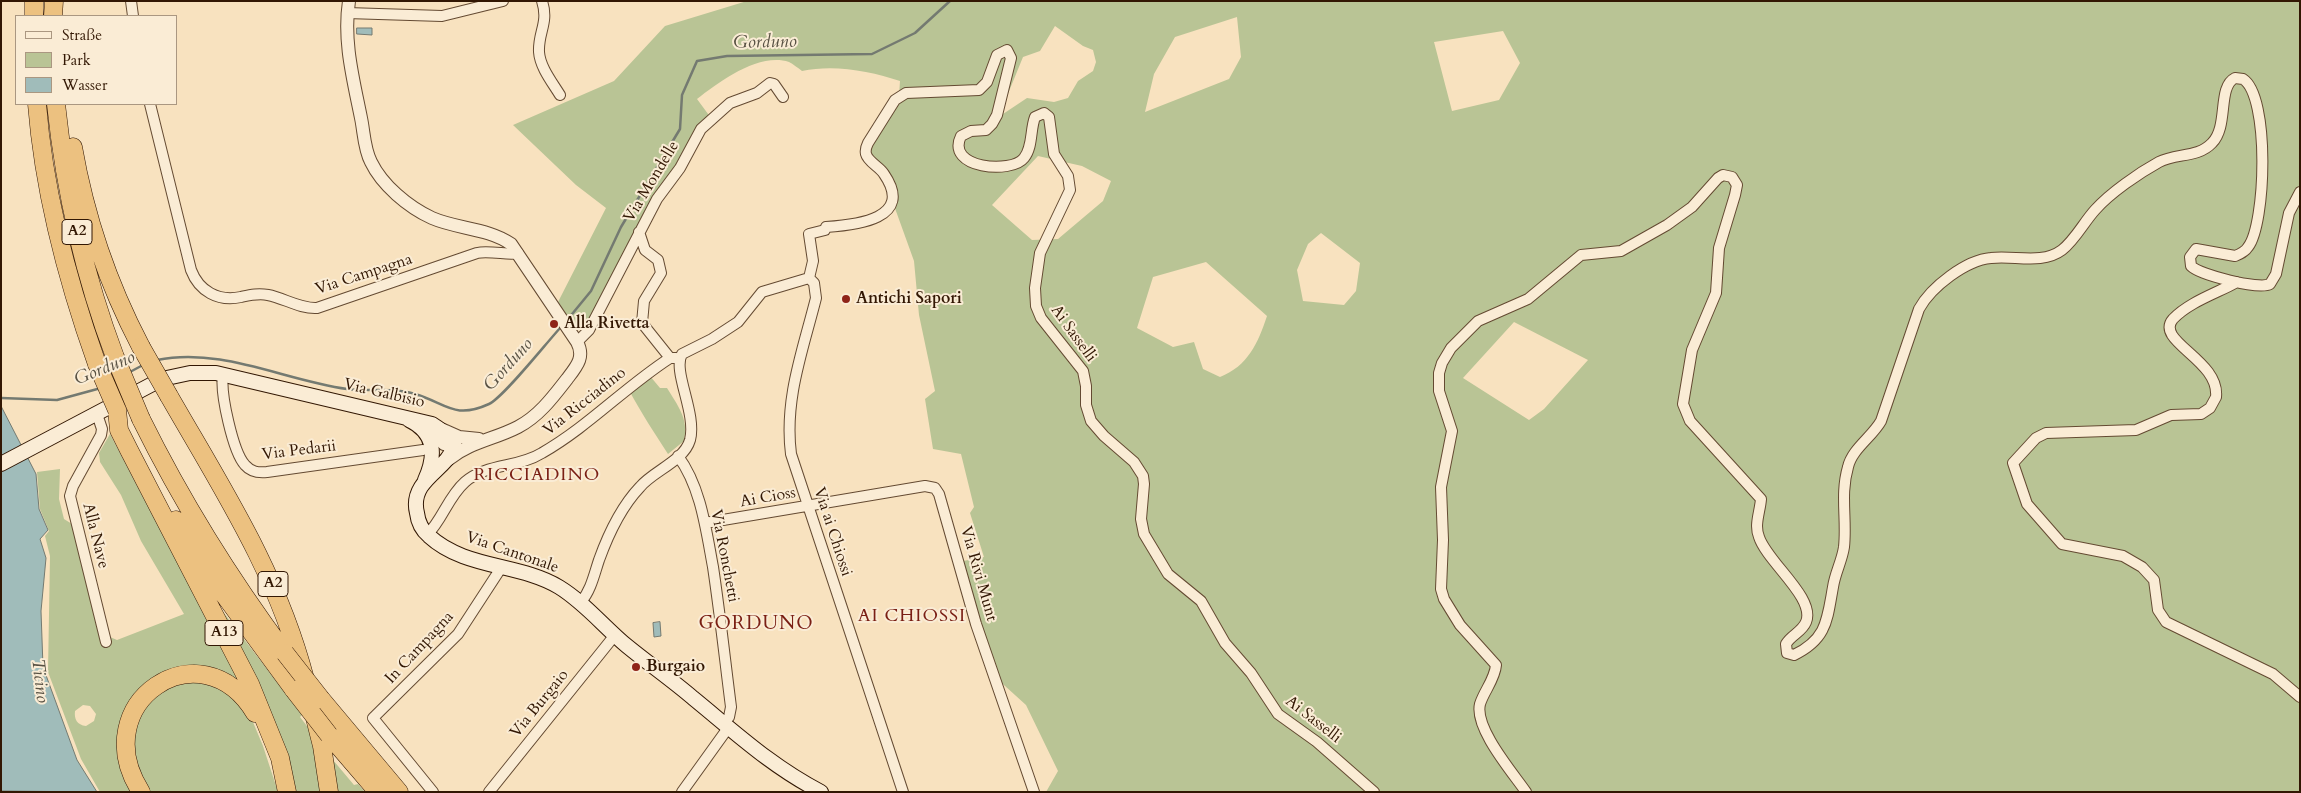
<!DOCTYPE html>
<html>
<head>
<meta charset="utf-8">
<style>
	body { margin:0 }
	#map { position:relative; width:2301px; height:793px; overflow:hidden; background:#f8e2bf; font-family:Cardo,serif }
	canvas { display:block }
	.frame { position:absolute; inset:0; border:2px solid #321703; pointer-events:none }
	.legend { position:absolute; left:15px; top:15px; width:162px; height:90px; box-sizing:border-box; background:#faecd5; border:1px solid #aa9781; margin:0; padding:6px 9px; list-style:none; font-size:15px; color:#321703 }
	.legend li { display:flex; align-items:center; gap:10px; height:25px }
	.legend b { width:25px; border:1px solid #aa9781 }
</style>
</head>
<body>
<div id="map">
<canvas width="2301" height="793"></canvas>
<div class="frame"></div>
<ul class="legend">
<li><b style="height:6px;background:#faecd5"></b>Straße</li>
<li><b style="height:14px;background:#b9c495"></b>Park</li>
<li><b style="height:14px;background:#a0bcba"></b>Wasser</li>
</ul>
</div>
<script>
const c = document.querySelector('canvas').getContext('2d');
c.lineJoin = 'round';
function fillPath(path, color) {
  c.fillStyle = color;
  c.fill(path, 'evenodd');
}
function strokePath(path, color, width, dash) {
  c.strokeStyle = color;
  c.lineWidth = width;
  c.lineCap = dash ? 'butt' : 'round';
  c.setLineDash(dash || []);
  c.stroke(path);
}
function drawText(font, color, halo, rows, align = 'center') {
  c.font = font + ' Cardo,serif';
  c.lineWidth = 4;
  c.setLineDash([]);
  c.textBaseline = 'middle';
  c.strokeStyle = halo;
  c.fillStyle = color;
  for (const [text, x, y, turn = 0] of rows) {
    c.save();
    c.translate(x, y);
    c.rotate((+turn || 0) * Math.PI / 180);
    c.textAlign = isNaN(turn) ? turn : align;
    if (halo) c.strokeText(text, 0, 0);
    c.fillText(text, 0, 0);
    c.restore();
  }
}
const green = new Path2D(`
	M747,1h1553v791h-1254l12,-21 -32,-66 -32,-29 -36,-114 26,-5 -14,-44 4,-6 -13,-53 -28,-5 -8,-50 10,-8 -16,-76 -5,-54 -22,-61 -1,-10 -25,-36 33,-58 1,-15c-30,-10 -66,-17 -98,-10 -4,-3 -9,-7 -13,-9 -30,-10 -70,20 -92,37l14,19 -121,202 -17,4 -15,-22 48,-94 -30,-23 -63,-60 101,-44 51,-55zM1237,17l4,40 -12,22 -84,33 9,-38 21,-37zM1055,26l28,20 10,4 3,12 -3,9 -15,10 -10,17 -14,4 -27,-4 -24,16 2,-13 18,-44 17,-6zM1503,31l17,32 -21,37 -47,11 -18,-69zM1038,156l44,10 29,15 -8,20 -45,38 -26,1 -40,-35zM1321,233l39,30 -4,28 -12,14 -41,-4 -6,-31 11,-26zM1206,262l61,54c-9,27 -19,50 -47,61l-17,-8 -9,-27 -21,5 -36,-19 16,-51zM1514,322l74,38 -44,49 -15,11 -66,-42z
	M650,376l10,12h7c11,18 22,31 17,53l-16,13c-14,-22 -27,-41 -39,-64z
	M110,434l133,254 -45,-17 -65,32 3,89h-36l-19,-33 -33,-87 2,-116 -5,-20 4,-5 -9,-22 -3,-37 23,-3 -1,30 5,20 8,5 28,102 10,11 7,3 67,-26 -43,-73 -20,-46 -21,-33 -1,-9zM83,705l7,1 6,8 -2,7 -8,5c-9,-1 -12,-7 -11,-15z
	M208,592l94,123 -2,2 17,22 8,53h-31z
	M193,680l28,7 29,28 13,31 15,46h-129l-16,-30 2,-41 23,-30z
	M333,760l21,25 4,-1 7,8h-28z`);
const water = new Path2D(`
	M357,28h15v7l-15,-1z
	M1,406l35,68 3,35 9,21 -8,9 6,19 -5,53 2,56 34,93 20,32 -96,-1z
	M660,622l1,14 -7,1 -1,-14z`);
const stream = new Path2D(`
	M568,319l23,-28 30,-64 59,-98 2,-34 15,-34 30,-5 145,-2 43,-21 35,-32
	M157,360c65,-13 126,20 190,29 21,3 46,-2 68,5 31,9 39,26 74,10 14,-6 58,-62 72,-77
	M128,373l15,-8
	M1,398l56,2 44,-12`);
const minor = new Path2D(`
	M131,1l2,15
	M542,1c7,22 -4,31 -3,51 1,15 13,30 21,43
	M347,13l95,3 61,-15
	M150,104l41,166c8,21 27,32 50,27 9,-2 17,-4 27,-2 16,3 32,14 49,13l160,-55c12,-3 35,3 41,0
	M639,232l6,18 13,10 3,13 -17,28 -2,22 28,35h6
	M809,278l5,5 2,15c-13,52 -32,101 -25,156l112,338
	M2237,282c-20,11 -48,20 -64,37 -19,22 47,41 43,78l-6,11 -9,6 -30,1 -35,15 -90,3 -10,5 -23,25 14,41 35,40 61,12 19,11 12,13 4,30 8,12 107,52 27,23
	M577,342l12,-12 68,-131 23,-31 21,-39 29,-26 27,-10 13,-10 4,1 9,13
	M223,375c-3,18 10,77 22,90 6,7 13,8 22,7l156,-22
	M97,414l5,15 -1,6 -28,51 -3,10 36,146
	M678,456c23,31 28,74 35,111 7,47 12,93 18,140l-2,10 -6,7
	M705,523l220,-37 10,2 4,6 37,130 58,168
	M427,535c16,-16 21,-38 38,-53 22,-19 53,-14 77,-29 47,-27 83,-66 128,-95
	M581,602c10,-12 13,-27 18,-42 9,-25 22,-53 41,-73 13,-16 44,-26 50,-47 7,-27 -18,-69 -8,-86l30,-15 26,-17 24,-30 47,-14 4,-17 -4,-27 16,-4 1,-3c30,-2 89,-8 58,-53 -4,-7 -16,-12 -18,-20 -1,-4 0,-7 2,-11l27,-43 11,-7 73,-3 8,-8 10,-27 10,-5 4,8 -14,57 -5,9 -6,6 -15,1 -10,5c-16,33 51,38 63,22 9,-11 6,-28 11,-41l9,-4 5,4 5,37 14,22 2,14 -30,63 -5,35 1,18 5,12 42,53 3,15v19l5,16 13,15 30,26 9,14 1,8 -3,35 3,15 24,40 33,27 24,42 26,30 27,41 39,28 57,50
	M433,792l-60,-74 85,-84 43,-66
	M489,792l126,-157
	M682,792l46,-64
	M1526,792c-13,-19 -52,-64 -46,-88 4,-13 15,-25 16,-39l-36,-40 -16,-26 -3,-10 2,-49 -2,-53 11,-56 -13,-40v-18l3,-10 9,-15 27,-27 50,-22 53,-44 40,-4 46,-26 25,-18 26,-29 5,-3 9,2 5,8 -2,10 -16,53 -3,45 -24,57 -9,54 7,17 71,78c-1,13 -7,26 -2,38 8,25 57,61 47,85 -4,10 -15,13 -20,22l1,9 7,2c33,-16 33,-35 39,-68 2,-14 9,-26 11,-40 3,-27 -4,-53 4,-80 4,-18 24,-30 33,-46l38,-112c12,-22 47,-49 72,-51 23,-3 51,7 71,-8 13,-10 22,-28 33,-40 15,-17 44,-37 64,-48 17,-9 39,-4 53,-19 17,-17 5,-56 23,-65l8,1c27,17 23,145 5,168 -3,5 -8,7 -13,9l-39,-7 -6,8 1,9c9,9 68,24 79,18l6,-10 13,-61 11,-21`);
const tertiary = new Path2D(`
	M349,1c-6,40 4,77 12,117 3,14 3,31 10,44 11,23 37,45 61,56 25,11 56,10 79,26l66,98c8,15 0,24 -10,37 -14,18 -28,37 -49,48 -23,12 -48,15 -69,32
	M425,427l19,17 13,4
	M441,429l18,8 20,2`);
const secondary = new Path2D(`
	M409,420c27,13 27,36 16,60
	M1,464l161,-85 28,-6h26l216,51c44,27 4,40 -11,63 -5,8 -6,18 -4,26 1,9 5,17 12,23 36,33 90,27 130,51 26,16 45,40 68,59 22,18 45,34 66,52 43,35 78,68 128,94`);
const motorway = new Path2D(`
	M34,16v-15
	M53,16l1,-15
	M37,104c7,89 30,176 60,260
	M56,104c9,86 28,171 59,253
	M73,147c12,69 35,137 68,200
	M169,396c54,94 108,176 136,283
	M117,410l2,20 10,20 121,234 30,74 7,34
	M141,419c41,83 89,160 144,234
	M176,520l49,76 69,94
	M321,699l78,93
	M314,714l8,32 7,46
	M329,735l49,57
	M141,792c-57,-89 60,-168 114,-79`);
const motorwayBridge = new Path2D(`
	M141,347l28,49
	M115,357l26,62
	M97,364l20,46
	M285,653l36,46
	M294,690l35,45`);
const markers = [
	[846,299,5,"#8f2418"],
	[554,324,5,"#8f2418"],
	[636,667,5,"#8f2418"]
];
const shields = [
	[77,232,30],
	[273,584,30],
	[224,633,38]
];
const shieldNames = [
	["A2",77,232],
	["A2",273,584],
	["A13",224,633]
];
const streetNames = [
	["Via Mondelle",652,182,-59],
	["Via Campagna",364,275,-18],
	["Ai Sasselli",1073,334,54],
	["Via Galbisio",384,394,13],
	["Via Ricciadino",585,402,-38],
	["Via Pedarii",299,451,-7],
	["Ai Cioss",768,498,-10],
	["Via ai Chiossi",832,532,72],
	["Alla Nave",95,536,76],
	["Via Cantonale",512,553,19],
	["Via Ronchetti",724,556,79],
	["Via Rivi Munt",978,574,74],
	["In Campagna",420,648,-47],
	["Via Burgaio",540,704,-51],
	["Ai Sasselli",1313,720,38]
];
const poiNames = [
	["Antichi Sapori",856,299],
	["Alla Rivetta",564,324],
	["Burgaio",646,667]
];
const waterNames = [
	["Gorduno",765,43,-1],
	["Gorduno",509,365,-48],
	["Gorduno",105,369,-22],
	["Ticino",39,681,83]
];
const neighbourhoodNames = [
	["RICCIADINO",537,476],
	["AI CHIOSSI",912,617]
];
const quarterNames = [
	["GORDUNO",756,625]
];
fillPath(green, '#b9c495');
fillPath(water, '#a0bcba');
strokePath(water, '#747a71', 1);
strokePath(stream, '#747a71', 2.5);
strokePath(minor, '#644a32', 12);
strokePath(tertiary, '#644a32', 14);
strokePath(secondary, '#321703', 16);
strokePath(motorway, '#321703', 19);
strokePath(minor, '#faecd5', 10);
strokePath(tertiary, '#faecd5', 12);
strokePath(secondary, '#faecd5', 14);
strokePath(motorway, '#ecc180', 18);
strokePath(motorwayBridge, '#321703', 19, []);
strokePath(motorwayBridge, '#ecc180', 18);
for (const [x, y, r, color] of markers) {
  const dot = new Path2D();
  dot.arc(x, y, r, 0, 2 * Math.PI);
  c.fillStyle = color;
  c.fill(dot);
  strokePath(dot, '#faecd5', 2);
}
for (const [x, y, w] of shields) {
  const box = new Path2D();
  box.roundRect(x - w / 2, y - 12.5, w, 25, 4);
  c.fillStyle = '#faecd5';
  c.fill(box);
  strokePath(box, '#321703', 1);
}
drawText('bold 15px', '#321703', null, shieldNames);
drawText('16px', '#321703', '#faecd5', streetNames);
drawText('bold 16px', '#321703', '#faecd5', poiNames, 'left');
drawText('italic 18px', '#585143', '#faecd5', waterNames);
c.letterSpacing = '1px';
drawText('18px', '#7a1f14', '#faecd5', neighbourhoodNames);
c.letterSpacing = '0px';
c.letterSpacing = '1px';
drawText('19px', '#7a1f14', '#faecd5', quarterNames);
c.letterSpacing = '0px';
</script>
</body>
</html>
